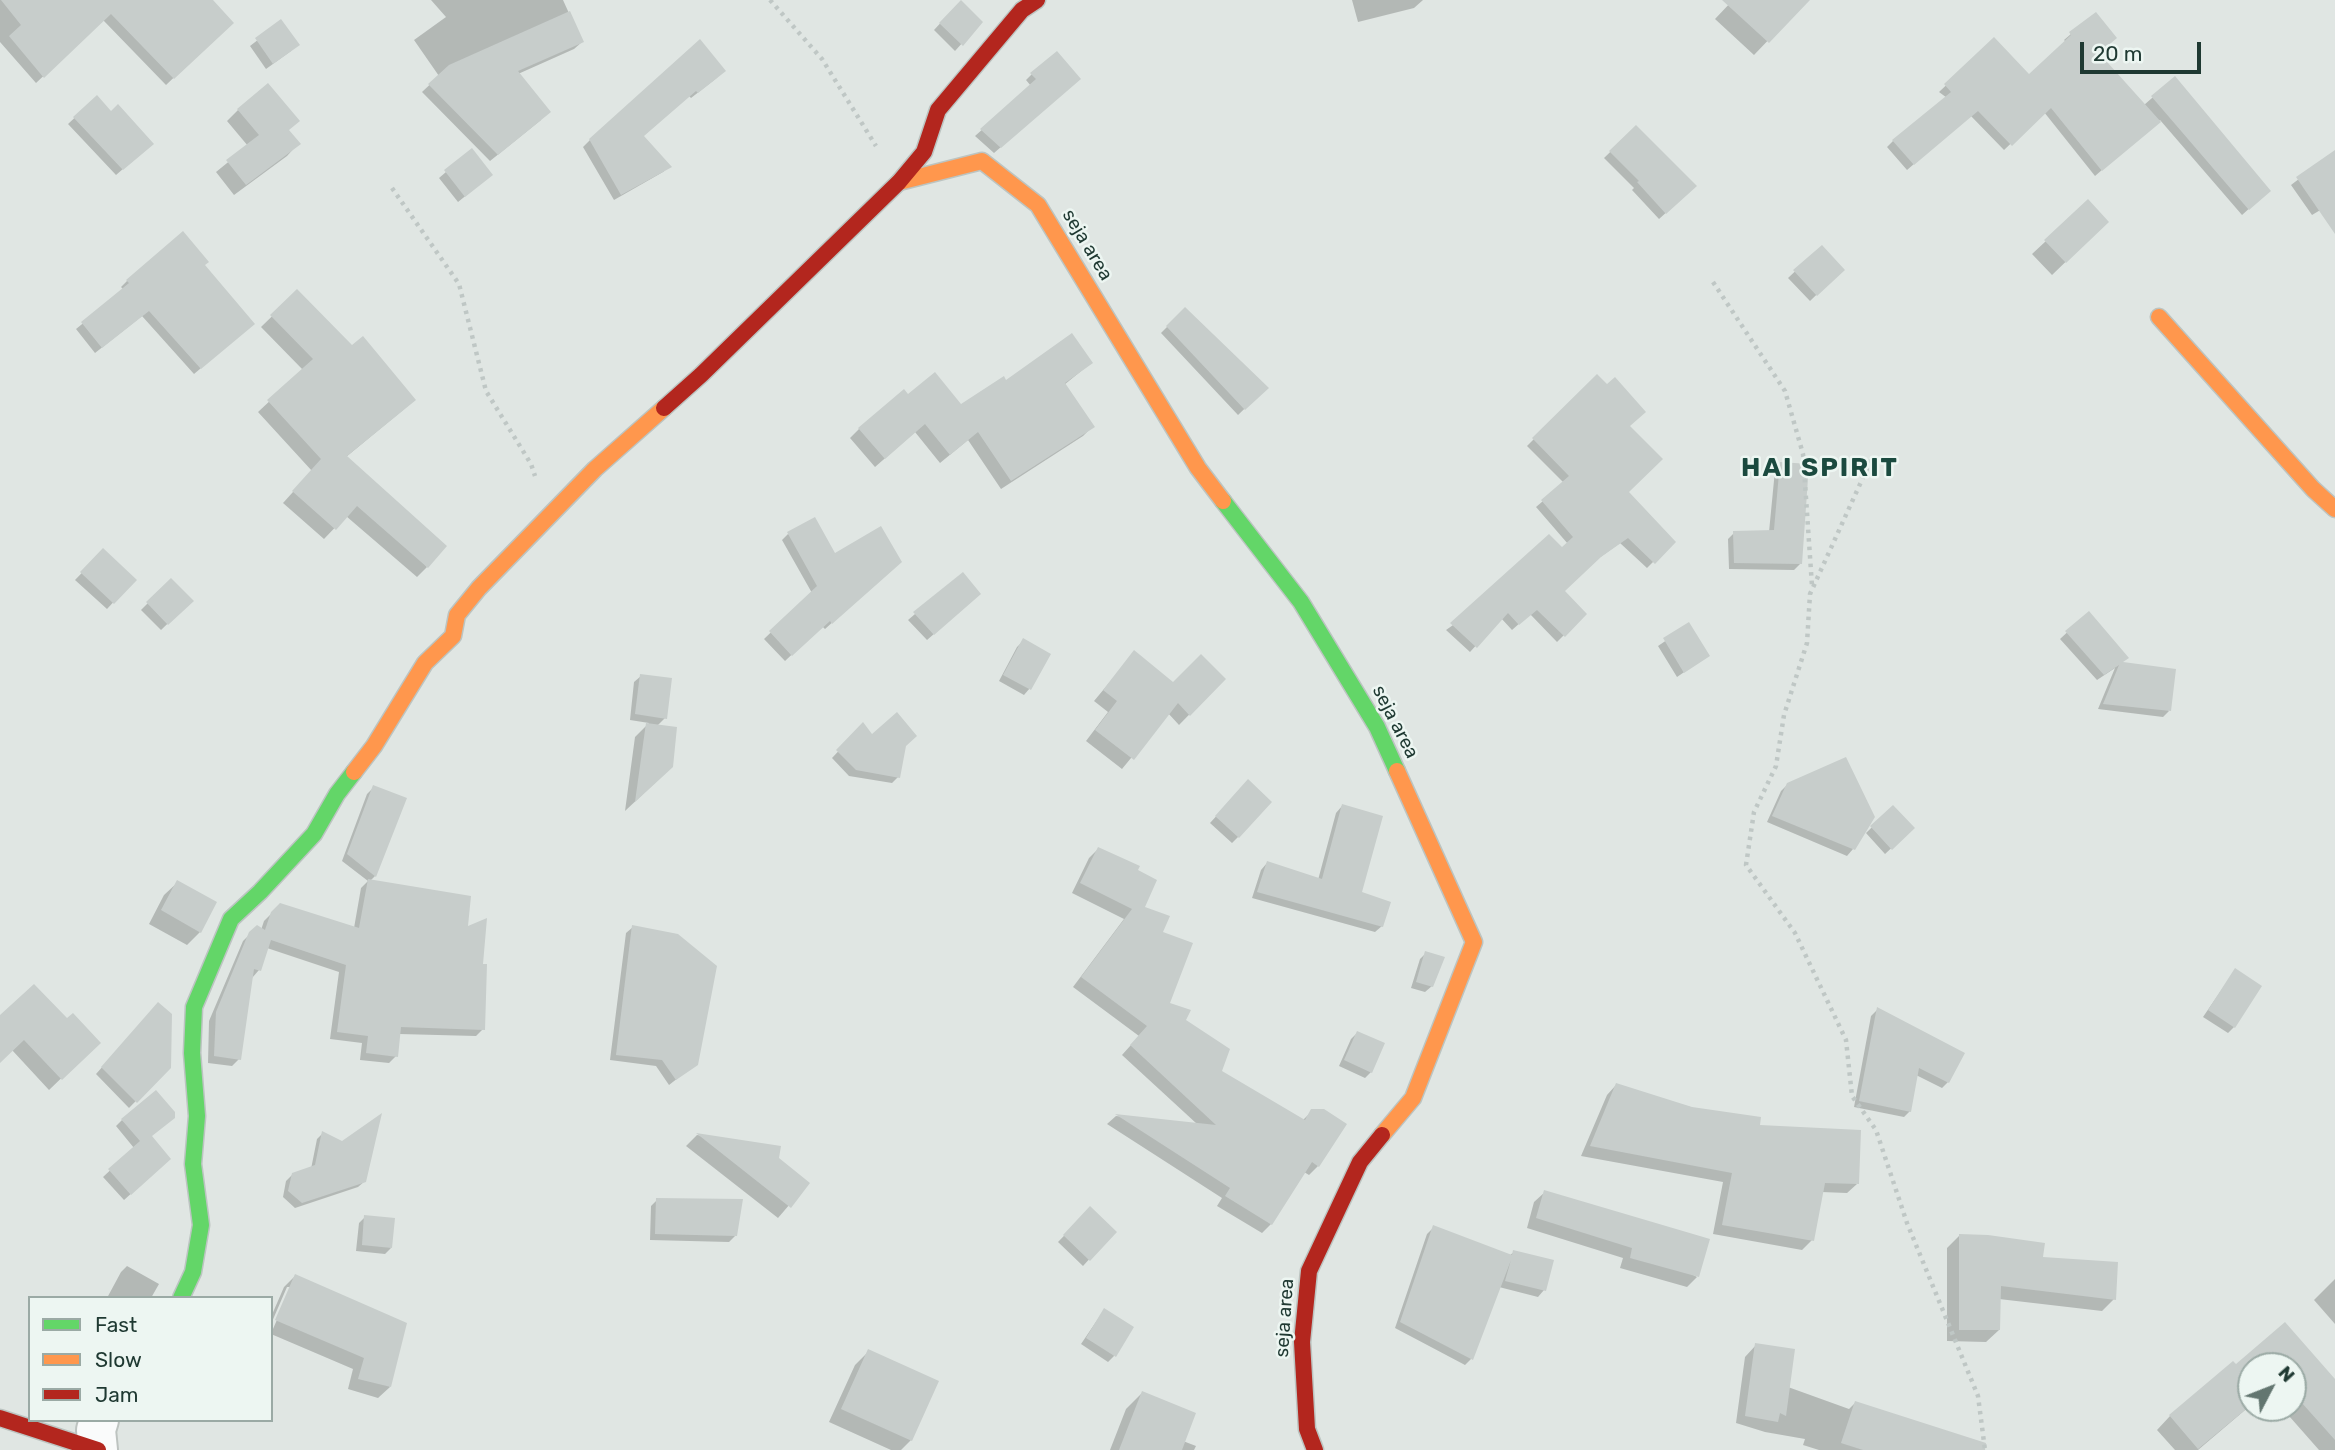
<!DOCTYPE html>
<html>
<head>
<meta charset="utf-8">
<style>
	body { margin:0 }
	#map { position:relative; width:2335px; height:1450px; overflow:hidden; background:#e0e6e3; font-family:Rubik,sans-serif }
	canvas { display:block }
	.legend { position:absolute; left:28px; top:1296px; width:245px; height:126px; box-sizing:border-box; background:#edf6f2; border:2px solid #9baaa5; margin:0; padding:9px 12px; list-style:none; font-size:21px; color:#1f3932 }
	.legend li { display:flex; align-items:center; gap:14px; height:35px }
	.legend b { width:35px; border:2px solid #9baaa5 }
	.north { position:absolute; left:2237px; top:1352px; width:70px; height:70px; box-sizing:border-box; background:#edf6f2; border:2px solid #9baaa5; border-radius:50%; rotate:48deg; font-size:19px; font-weight:700; line-height:28px; text-align:center; color:#1f3932 }
	.north::after { content:''; display:block; margin:auto; width:24px; height:32px; background:#637670; clip-path:polygon(50% 0,100% 100%,50% 72%,0 100%) }
	.scale { position:absolute; left:2080px; top:42px; width:121px; height:32px; box-sizing:border-box; border:4px solid #1f3932; border-top:0; padding-left:9px; font-size:21px; line-height:24px; white-space:nowrap; color:#1f3932; -webkit-text-stroke:5px #edf6f2; paint-order:stroke }
</style>
</head>
<body>
<div id="map">
<canvas width="2335" height="1450"></canvas>
<ul class="legend">
<li><b style="height:9px;background:#63d668"></b>Fast</li>
<li><b style="height:9px;background:#ff974d"></b>Slow</li>
<li><b style="height:9px;background:#b3261e"></b>Jam</li>
</ul>
<div class="north">N</div>
<div class="scale">20 m</div>
</div>
<script>
const c = document.querySelector('canvas').getContext('2d');
c.lineJoin = 'round';
function fillPath(path, color) {
  c.fillStyle = color;
  c.fill(path, 'evenodd');
}
function strokePath(path, color, width, dash) {
  c.strokeStyle = color;
  c.lineWidth = width;
  c.lineCap = dash ? 'butt' : 'round';
  c.setLineDash(dash || []);
  c.stroke(path);
}
function drawText(font, color, halo, rows, align = 'center') {
  c.font = font + ' Rubik,sans-serif';
  c.lineWidth = 5;
  c.setLineDash([]);
  c.textBaseline = 'middle';
  c.strokeStyle = halo;
  c.fillStyle = color;
  for (const [text, x, y, turn = 0] of rows) {
    c.save();
    c.translate(x, y);
    c.rotate((+turn || 0) * Math.PI / 180);
    c.textAlign = isNaN(turn) ? turn : align;
    if (halo) c.strokeText(text, 0, 0);
    c.fillText(text, 0, 0);
    c.restore();
  }
}
const shadow = new Path2D(`
	M0,0h210l21,23 -65,62 -63,-65 -67,63 -36,-41z
	M431,0h132l19,42 -8,7 -56,25 23,46 -51,41 -68,-69 17,-16 -25,-36 32,-23z
	M1352,0h71l-9,8 -56,14z
	M1733,0h57l9,8 -45,47 -39,-36z
	M960,2l21,20 -26,29 -21,-21z
	M281,22l10,29 -25,18 -16,-23z
	M2071,34l26,19 47,52 31,-27 87,119 -20,18 -82,-95 -65,56 -51,-64 -40,38 -34,-35 -31,-23 55,-52 34,37 38,-35 -2,-2z
	M1032,74l41,11 -79,68 -19,-17 56,-50 -5,-6z
	M718,77l-27,21 -2,-2 -47,41 27,30 -6,5 -49,28 -31,-53 7,-7z
	M97,97l48,53 -29,25 -48,-51z
	M238,110l49,21 11,13 -11,12 -53,39 -18,-23 32,-26 -21,-25z
	M1636,127l53,65 -30,27 -27,-29 2,-2 -30,-30z
	M1893,141l43,4 -29,25 -20,-23z
	M2325,159l10,15v52l-13,-17 -10,6 -21,-30z
	M446,172l38,9 -26,21 -19,-24z
	M2107,222l-55,53 -20,-21 14,-13z
	M1821,247l21,23 -32,31 -22,-23z
	M203,265l43,65 -52,44 -52,-58 -47,37 -19,-24 48,-39 -3,-3 6,-6z
	M297,292l106,118 -57,47 81,110 -10,10 -71,-61 -22,23 -41,-36 29,-32 -54,-59 45,-42 -42,-43z
	M1185,309l81,79 -28,27 -77,-82z
	M1091,363l-27,22 28,42 -9,9 -82,53 -33,-49 -28,23 -25,-31 -40,35 -25,-29 9,-9 49,-33 52,10 46,-24z
	M1597,376l31,50 -1,66 46,50 -26,26 -27,-25 -28,20 -29,28 22,23 -28,28 -27,-28 -18,16 -11,-12 -31,34 -24,-22 122,-86 -32,-37 28,-24 -37,-37z
	M1781,464l20,99 -7,7 -65,-1 -1,-30 6,-6 35,-1 6,-62z
	M788,534l46,21 59,13 -68,61 -3,-3 -37,35 -21,-22 48,-46 -30,-53z
	M103,551l31,29 -27,29 -32,-29z
	M962,574l11,26 -46,40 -19,-20z
	M171,580l20,21 -30,29 -20,-20z
	M2088,613l33,50 48,48 -6,6 -65,-8 17,-41 -18,12 -37,-41z
	M1689,625l19,31 -31,21 -19,-31z
	M1023,641l7,47 -6,7 -25,-14 18,-34z
	M1134,653l39,31 51,-5 -45,46 -11,-12 -46,56 -36,-28 22,-29 -14,-11z
	M641,676l24,42 -8,8 2,53 -34,32 10,-74 14,-14 -19,-3 4,-38z
	M863,725l8,11 33,10 -6,31 -6,6 -43,-7 -17,-18z
	M1788,784l85,33 -20,32 -6,7 -80,-34 14,-31z
	M374,787l1,89 -5,5 96,48 15,37 2,63 -7,7 -77,-2 -3,22 -7,7 -29,-3 2,-17 -32,-4 9,-67 -72,-24 -8,22 -7,8 -13,81 -7,7 -24,-3 1,-42 34,-80 14,-14 4,3 3,-9 16,-16 74,23 7,-40 7,-7 -26,-20 25,-67z
	M1242,788l-4,49 -6,6 -22,-20z
	M1342,806l18,88 22,32 -7,6 -123,-34 9,-28 6,-7 51,17 18,-67z
	M1893,807l20,21 -28,26 -19,-21z
	M1098,849l38,22 6,37 19,25 7,71 15,17 37,51 82,49 10,-10 6,55 -9,9 -5,-3 -33,52 -9,9 -45,-27 5,-8 -115,-74 9,-8 81,8 -75,-69 17,-19 -66,-49 51,-68 -52,-26 17,-35z
	M178,882l22,50 -13,13 -38,-21 15,-29z
	M633,927l63,137 -27,21 -13,-19 -46,-6 16,-127z
	M1426,953l6,33 -7,6 -14,-4 9,-29z
	M2235,970l-1,57 -6,6 -25,-16z
	M1877,1010l71,72 -6,6 -26,-13 -6,36 -6,6 -50,-10 17,-91z
	M152,1011l17,56 -40,41 -33,-34z
	M0,1018l67,2 31,23 -49,47 -37,-40 -12,11z
	M1357,1033l14,39 -6,6 -26,-12 12,-27z
	M1616,1085l142,42 99,57 -10,9 -26,-1 -9,48 -10,10 -89,-16 10,-52 -142,-26 26,-61z
	M122,1120l28,17 13,28 -39,35 -21,-23 31,-29 -18,-22z
	M323,1133l42,48 -7,6 -63,21 -12,-11 3,-16 7,-7 18,-5 6,-30z
	M697,1135l82,13 -2,11 31,24 -30,35 -92,-72z
	M1545,1192l152,85 -10,10 -67,-19 3,-10 -96,-30 7,-26z
	M657,1200l79,35 -7,7 -79,-2 1,-34z
	M1090,1209l24,23 -31,34 -25,-24z
	M365,1217l26,31 -6,6 -29,-3 3,-28z
	M1433,1228l76,28 5,-4 30,38 -6,7 -39,-10 -28,72 -6,6 -70,-37 32,-94z
	M1959,1236l155,63 -12,12 -103,-12v31l-13,12 -39,-1v-93z
	M127,1266l32,18 -8,14h-44l14,-26z
	M295,1276l95,111 -12,11 -30,-9 5,-20 -82,-35v-6l2,1 18,-42h-4l-16,37v-7l13,-30z
	M2335,1279v45l-21,-24z
	M1104,1310l10,46 -6,6 -27,-18z
	M2284,1325l51,57v68h-16l-37,-42h11v-42h-42v39l-53,45h-23l-18,-20 13,-14 66,-49z
	M1756,1345l32,42 61,22 6,-6 68,47h-104l-16,-5 2,-6 -40,-7 -29,-9 9,-66z
	M868,1352l43,88 -10,10h-10l-62,-28 26,-57z
	M1142,1393l41,48 13,5 -2,4h-84l16,-41z`);
const building = new Path2D(`
	M1,0h212l21,23 -60,56 -63,-65 -67,64 -35,-42 12,-11z
	M961,0l22,22 -20,24 -24,-23z
	M1722,0h88l-41,43z
	M570,11l14,31 -66,29 33,41 -53,43 -70,-71 21,-19z
	M2096,12l21,26 -18,15 62,69 -59,49 -51,-63 -39,38 -34,-35 -64,54 -22,-25 59,-48 -7,-8 50,-47 35,37 42,-39 -2,-3z
	M281,19l19,26 -27,19 -18,-26z
	M700,39l26,32 -28,22 -2,-2 -52,45 28,31 -51,28 -32,-56z
	M1057,51l24,28 -80,69 -21,-19 56,-50 -6,-6z
	M2175,76l96,115 -22,19 -98,-114z
	M268,83l32,38 -11,9 12,14 -55,41 -20,-25 33,-25 -22,-26z
	M97,95l14,16 7,-7 36,40 -31,26 -50,-53z
	M1636,125l61,61 -31,28 -29,-32 2,-1 -30,-30z
	M472,148l21,27 -28,22 -21,-27z
	M2335,150v84l-39,-57z
	M2088,199l21,23 -43,41 -22,-23z
	M183,231l26,31 -4,3 50,59 -54,45 -52,-58 -47,37 -21,-26 48,-39 -3,-3z
	M1822,245l23,25 -28,26 -24,-26z
	M297,289l55,56 11,-9 53,64 -69,56 100,90 -19,22 -71,-62 -21,24 -44,-39 29,-32 -54,-59 46,-41 -43,-44z
	M1185,307l84,81 -24,22 -79,-84z
	M1072,333l21,30 -28,20 30,44 -84,54 -33,-49 -28,23 -25,-31 -40,35 -27,-31 46,-39 4,5 27,-22 26,32 43,-28 2,4z
	M1597,374l10,10 8,-7 31,35 -16,14 33,33 -34,33 47,50 -21,22 -27,-26 -27,19 -36,34 22,23 -22,23 -28,-27 -18,15 -11,-12 -31,35 -27,-25 99,-89 13,13 11,-10 -32,-37 28,-24 -37,-38z
	M1780,462l29,2 -7,100 -68,-1 -1,-32 41,-1z
	M815,517l20,36 46,-27 21,36 -70,62 -2,-3 -38,35 -23,-25 48,-45 -30,-54z
	M103,548l34,32 -23,24 -34,-32z
	M963,572l18,22 -47,41 -21,-23z
	M171,578l23,23 -26,24 -22,-23z
	M2089,611l40,47 -6,4 53,7 -5,42 -68,-7 16,-39 -15,10 -39,-44z
	M1689,622l21,34 -26,17 -21,-35z
	M1023,638l28,16 -20,36 -28,-15z
	M1134,650l39,32 28,-28 25,25 -36,37 -12,-13 -44,57 -39,-30 22,-29 -14,-11z
	M640,674l32,4 -5,41 -32,-5z
	M897,712l20,24 -11,10 -6,32 -44,-8 -20,-20 27,-28 9,12z
	M646,723l31,4 -4,40 -38,35z
	M1846,757l29,60 -20,33 -83,-34 15,-33z
	M1248,779l24,23 -33,36 -24,-22z
	M373,785l34,13 -31,79 -29,-23z
	M1342,804l41,12 -21,76 29,10 -8,25 -126,-35 10,-31 55,18z
	M1893,805l22,23 -23,22 -22,-24z
	M1098,847l42,19 -2,4 19,10 -12,27 25,9 -7,16 30,11 -23,60 21,7 -5,10 44,29 -8,22 83,49 6,-11h13l23,15 -28,43 -7,-5 -40,63 -47,-29 5,-8 -115,-74 101,11 -86,-80 17,-19 -66,-49 51,-68 -52,-26z
	M368,879l103,17 -3,30 19,-8 -4,46h4l-2,66 -84,-3 -3,30 -32,-4 2,-17 -31,-4 9,-67 -75,-25 -10,31 -7,-2 -13,91 -27,-4 2,-44 33,-80 8,-7 8,5 6,-18 9,-9 79,25z
	M177,880l40,22 -16,31 -40,-23z
	M632,925l46,9 39,32 -19,99 -22,15 -14,-20 -46,-5z
	M1425,951l20,6 -12,30 -17,-5z
	M2235,968l27,18 -27,42 -27,-18z
	M34,984l33,34 6,-5 28,30 -39,37 -38,-40 -24,23v-48z
	M158,1002l14,12 -1,54 -34,35 -36,-36z
	M1877,1007l88,46 -16,30 -30,-15 -8,44 -52,-11z
	M1357,1031l28,12 -13,30 -28,-13z
	M1616,1083l76,24 69,10 -1,8 101,5 -2,54 -34,-1 -11,58 -92,-16 10,-52 -142,-27z
	M156,1090l19,22v6l-23,18 19,23 -40,36 -23,-26 32,-28 -19,-22z
	M382,1113l-16,69 -64,21 -14,-12 4,-18 23,-8 7,-34 20,10z
	M696,1133l85,13 -2,12 31,25 -19,25z
	M1544,1190l166,49 -11,38 -69,-19 2,-10 -96,-30z
	M656,1198l87,1 -6,37 -82,-2z
	M1090,1206l27,26 -27,29 -27,-26z
	M364,1215l31,3 -3,30 -30,-3z
	M1433,1225l79,30 1,-5 41,10 -8,31 -41,-10 6,-21 -38,100 -73,-38z
	M1959,1234l29,1 57,8 -2,14 75,5 -2,38 -115,-14 -1,44h-41z
	M295,1274l112,49 -16,64 -33,-8 6,-21 -89,-38z
	M1104,1308l30,19 -18,30 -30,-19z
	M2285,1322l50,57v61l-42,-47v-27h-42v39l-53,44 -29,-34 64,-54 3,3z
	M1755,1343l40,6 -9,67 -6,-3 -2,9 -33,-6z
	M868,1349l71,32 -27,60 -71,-32z
	M1142,1391l54,22 -14,37h-63z
	M1855,1401l131,42 -1,7h-122l-22,-7z`);
const path = new Path2D(`
	M770,0l52,59 54,87
	M392,188l67,96 27,107 45,73 4,12
	M1713,282l72,109 18,63 9,132
	M1871,460l-61,134 -3,49 -23,72 -8,51 -22,46 -8,53 49,68 51,107 6,56 24,34 31,93 71,173 7,54`);
const street = new Path2D(`
	M98,1450l-2,-20 3,-10`);
const fast = new Path2D(`
	M1223,501l78,101 76,125 20,44
	M181,1298l12,-26 8,-47 -8,-61 4,-48 -5,-63 2,-46 37,-88 29,-27 54,-58 23,-40 17,-22`);
const slow = new Path2D(`
	M899,182l83,-21 56,44 160,263 25,33
	M2159,317l154,172 22,20
	M354,772l20,-26 51,-83 28,-27 4,-21 22,-27 116,-119 69,-61
	M1382,1135l31,-37 61,-156 -77,-171`);
const jam = new Path2D(`
	M664,408l37,-33 198,-193 25,-30 14,-42 84,-100 15,-10
	M0,1418l98,32
	M1315,1450l-8,-21 -5,-87 7,-71 51,-109 22,-27`);
const streetNames = [
	["seja area",1087,245,59],
	["seja area",1395,722,63],
	["seja area",1285,1318,-86]
];
const districtNames = [
	["HAI SPIRIT",1820,468]
];
fillPath(shadow, '#0003');
fillPath(building, '#c7cdcb');
strokePath(street, '#bdc3c0', 42);
strokePath(fast, '#bcc4c1', 19);
strokePath(slow, '#bcc4c1', 19);
strokePath(jam, '#bcc4c1', 19);
strokePath(path, '#bfc7c5', 4.5, [3.5, 5]);
strokePath(street, '#fafbfb', 38);
strokePath(fast, '#63d668', 16);
strokePath(slow, '#ff974d', 16);
strokePath(jam, '#b3261e', 16);
drawText('19px', '#1f3932', '#edf6f2', streetNames);
c.letterSpacing = '2px';
drawText('bold 26px', '#1b4a3f', '#edf6f2', districtNames);
c.letterSpacing = '0px';
</script>
</body>
</html>
